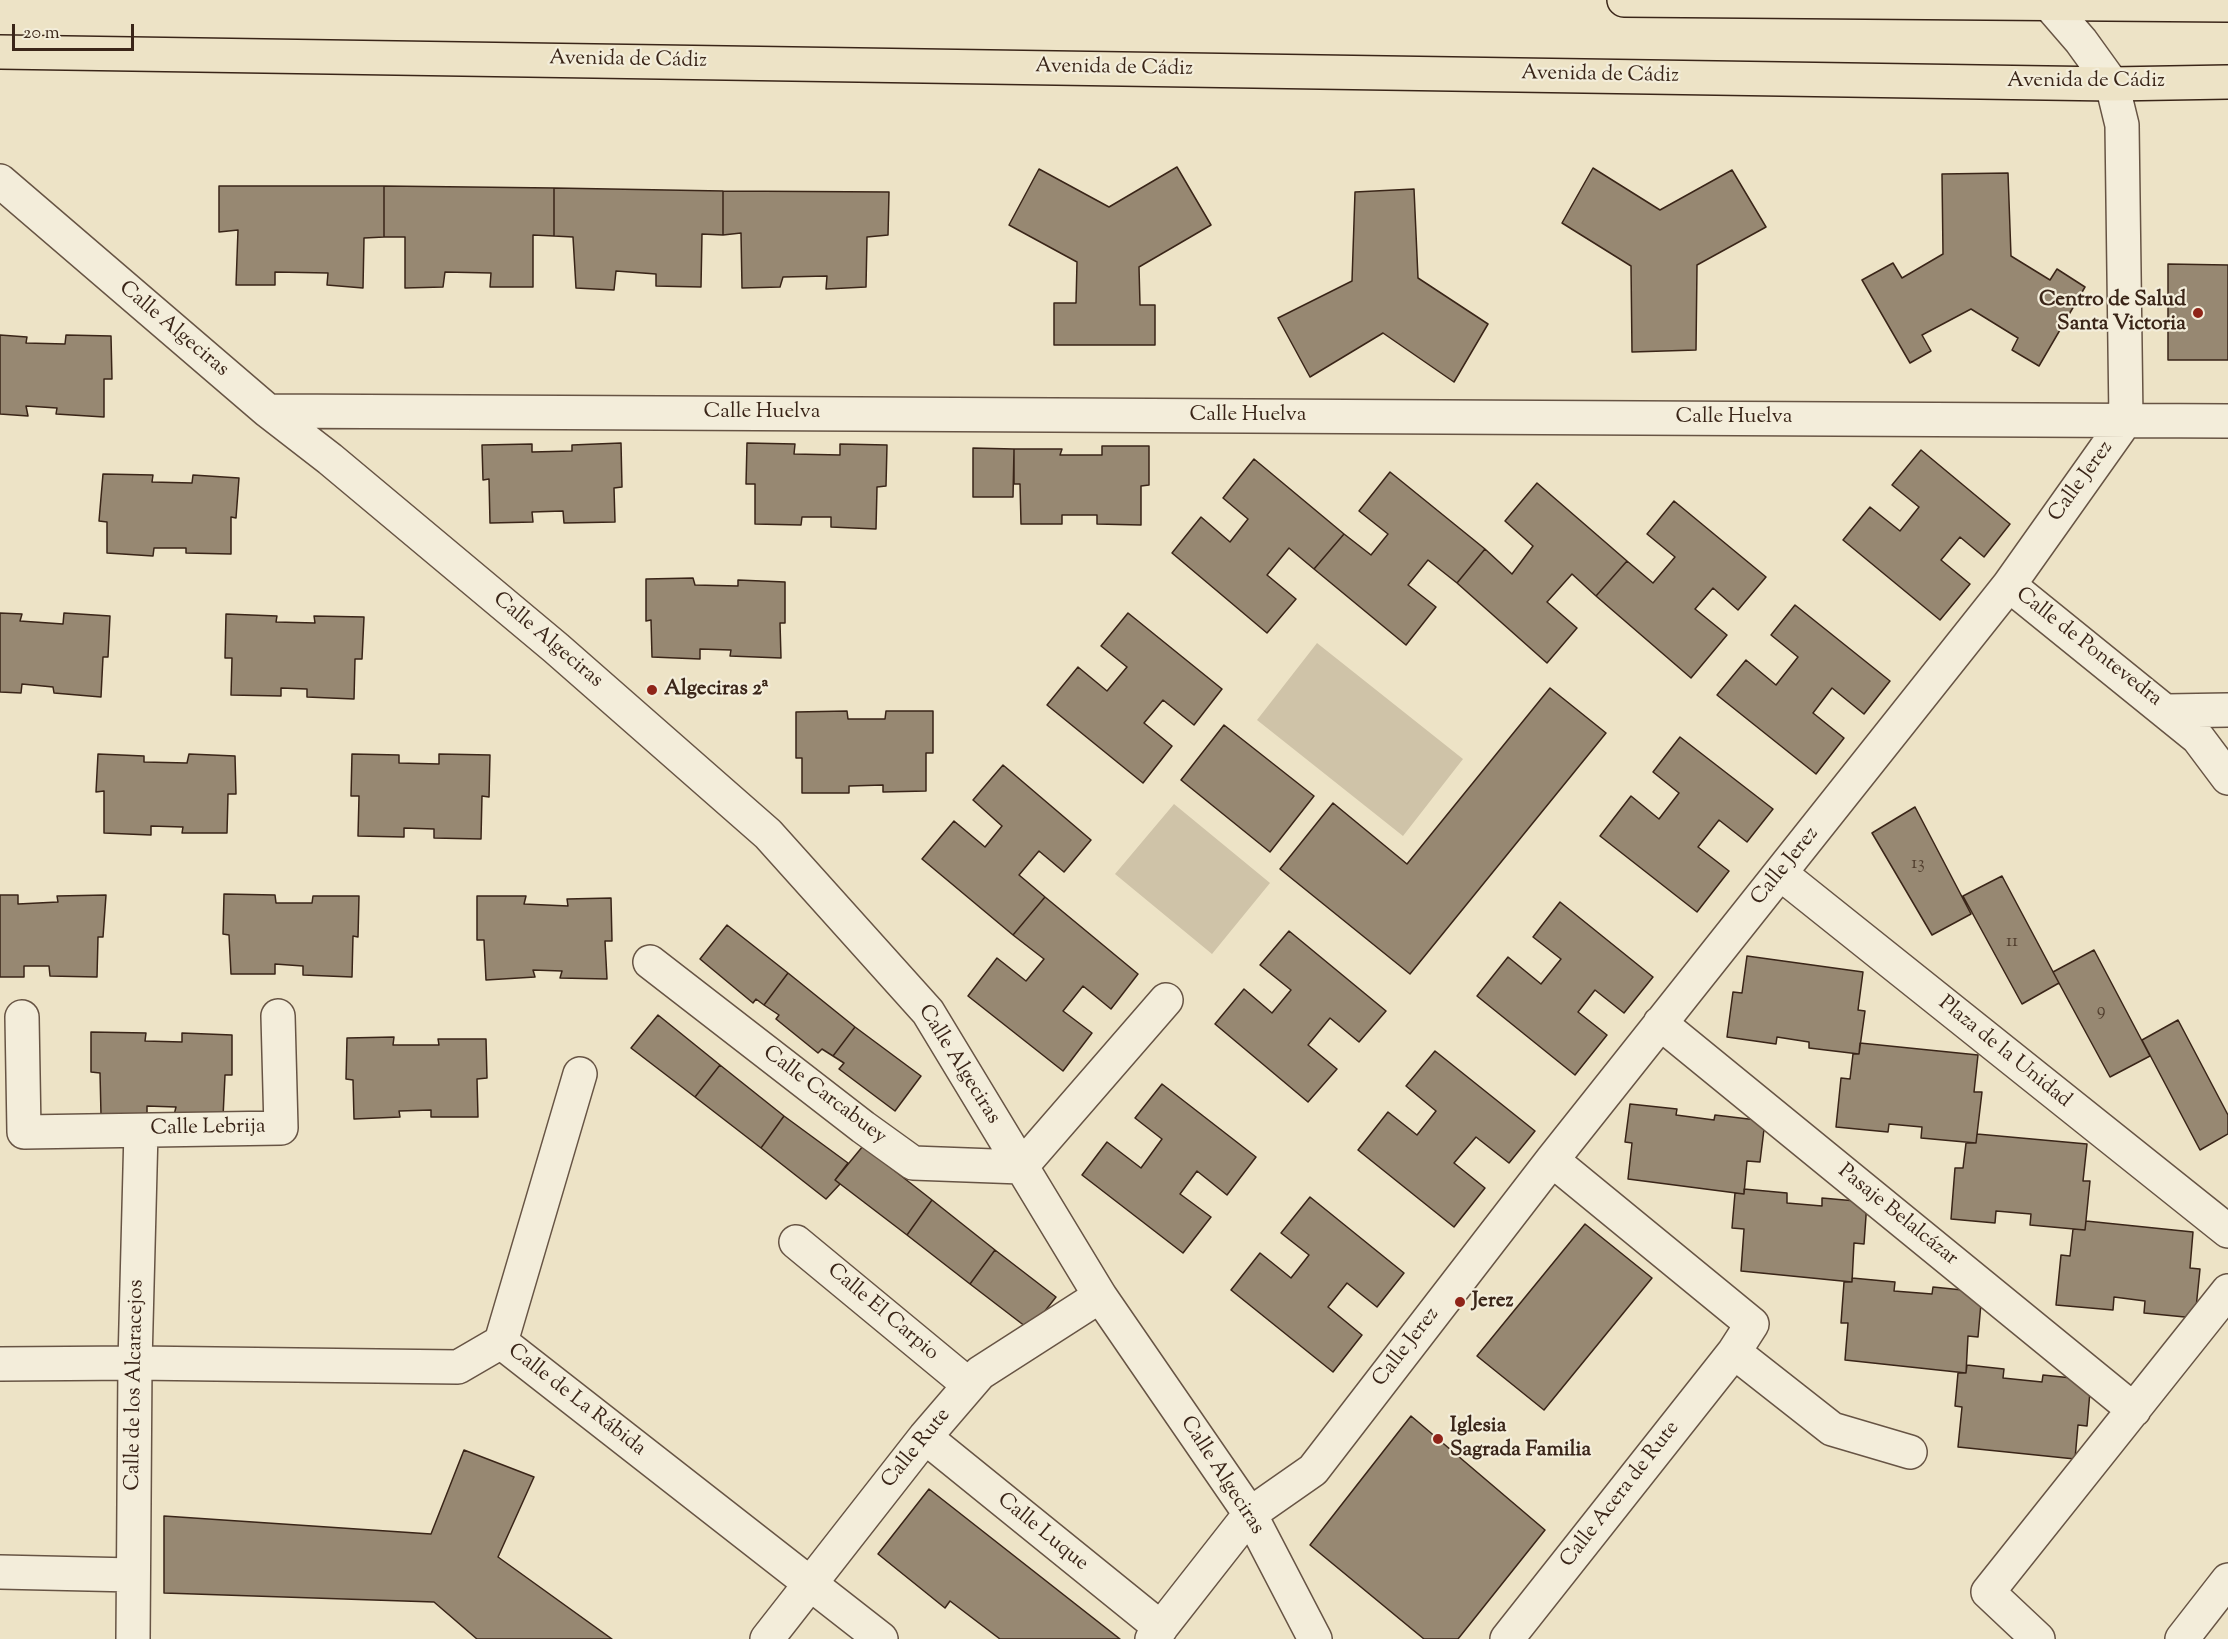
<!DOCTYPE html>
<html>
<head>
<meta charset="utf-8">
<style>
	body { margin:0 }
	#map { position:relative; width:2228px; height:1639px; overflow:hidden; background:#ede3c6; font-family:"Sorts Mill Goudy",serif }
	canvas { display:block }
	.scale { position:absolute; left:12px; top:24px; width:122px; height:27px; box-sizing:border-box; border:3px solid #3a2518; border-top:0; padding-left:8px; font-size:18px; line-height:21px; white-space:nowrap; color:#3a2518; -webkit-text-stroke:4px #f3edda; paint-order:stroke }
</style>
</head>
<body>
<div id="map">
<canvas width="2228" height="1639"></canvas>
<div class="scale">20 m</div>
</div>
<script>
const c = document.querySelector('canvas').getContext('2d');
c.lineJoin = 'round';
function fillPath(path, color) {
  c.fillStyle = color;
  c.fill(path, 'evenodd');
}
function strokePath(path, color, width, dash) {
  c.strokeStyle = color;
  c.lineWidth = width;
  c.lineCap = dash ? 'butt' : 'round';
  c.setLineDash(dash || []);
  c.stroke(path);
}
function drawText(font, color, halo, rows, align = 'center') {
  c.font = font + ' "Sorts Mill Goudy",serif';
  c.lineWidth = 4.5;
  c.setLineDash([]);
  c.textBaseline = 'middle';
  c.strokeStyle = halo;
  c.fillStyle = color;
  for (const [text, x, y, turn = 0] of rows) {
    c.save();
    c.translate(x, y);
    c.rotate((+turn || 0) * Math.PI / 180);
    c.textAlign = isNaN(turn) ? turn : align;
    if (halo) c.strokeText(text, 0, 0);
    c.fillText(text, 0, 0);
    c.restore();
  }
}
const green = new Path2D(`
	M1317,643l146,116 -60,77 -146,-116z
	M1174,804l96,79 -58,71 -97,-80z`);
const building = new Path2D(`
	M1177,167l34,58 -72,42 1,38h15v40h-101v-42h22l1,-41 -68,-37 30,-56 70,38z
	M1593,168l67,42 72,-40 34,57 -69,38 -1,85 -64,2 -1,-86 -69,-43z
	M2008,173l3,83 39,24 7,-11 28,18 -46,79 -27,-16 6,-12 -47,-29 -49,26 9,16 -21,12 -48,-83 31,-17 9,15 41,-24 -1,-80z
	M219,186h165v51l-20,1 -1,50 -36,-3 1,-12 -53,-1v13h-39l2,-55 -19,2z
	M384,186l170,2v48l-21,-1v52h-43l1,-14 -46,-1 -2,15 -38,1v-51h-21z
	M554,188l169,3v44l-21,-1 -1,53 -45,-1v-12l-40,-3 -2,19 -38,-2 -3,-51 -19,-1z
	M1414,189l4,89 70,46 -34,58 -71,-49 -73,44 -32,-59 74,-37 3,-89z
	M723,191l166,1 -1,43 -21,2 -1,50 -40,2 1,-13 -44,1 -3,10 -38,1 -1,-55 -18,2z
	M2168,264l60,1v95h-60z
	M0,335l27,2 -1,6 39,1 1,-9 45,1 1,43h-8v38l-48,-3 1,-6 -31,-2 2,10 -28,-2z
	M621,443l1,44 -8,1 1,34 -51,1 -1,-12 -31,1 1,10 -43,1 -1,-44 -6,1 -1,-35 50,-1v8l40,-1v-6z
	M747,443l48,1 -1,10 46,1v-11l47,1 -1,41 -9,1 -1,42 -45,-2v-10h-29l-1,8 -46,-1v-40h-9z
	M1102,446h47v39l-8,1v39l-44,-1v-9h-35v9h-41l-1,-40h-6v-35h48l-2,6h42z
	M973,448l41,1 -1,48h-40z
	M1921,450l89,74 -26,33 -24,-20 -19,23 29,24 -30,36 -97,-80 27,-33 30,24 19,-24 -27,-22z
	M1254,459l90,75 -30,35 -25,-21 -22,27 29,24 -29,34 -95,-80 29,-36 29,25 18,-23 -25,-21z
	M1390,472l95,77 -28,34 -29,-23 -20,25 28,22 -30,38 -92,-76 30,-35 27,21 17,-21 -29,-23z
	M103,474l50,1 -1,7 40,1 1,-8 46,3 -3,40 -5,-1v37l-45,-1v-5h-32l-1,8 -46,-3v-31l-8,-1z
	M1537,483l90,78 -31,35 -24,-22 -25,28 30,26 -30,35 -90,-80 28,-34 27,25 21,-28 -28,-25z
	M1674,501l92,76 -28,33 -25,-22 -18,21 32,26 -36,43 -95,-82 31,-35 26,22 22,-26 -28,-23z
	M693,578l2,7 43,1v-6l47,2v41h-5l1,35 -51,-2 1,-6 -31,-1v10l-48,-2 -1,-37 -5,1v-42z
	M1795,605l95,76 -26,33 -32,-26 -19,25 31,25 -28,36 -99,-79 29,-35 30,25 22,-28 -27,-22z
	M0,613l22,1 -2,7 43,3 1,-11 46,3 -2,41h-5l-2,40 -47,-4 -1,-6 -31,-3 -1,9 -21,-1z
	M1128,613l94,76 -28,36 -31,-25 -19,23 28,23 -29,37 -96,-78 31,-38 29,24 20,-24 -26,-21z
	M226,614l51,2 -1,6 39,1 -1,-7 50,1 -2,42h-7l-1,40 -47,-2v-8l-26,-1v8l-50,-1 1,-37h-7z
	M1550,688l56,45 -196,241 -130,-105 53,-66 74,61z
	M847,711l1,8h37l1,-8h47v42h-7v38l-43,1v-7l-34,1v7h-47v-35h-6v-46z
	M1224,725l90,71 -44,56 -89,-72z
	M1680,737l93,72 -26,33 -28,-22 -21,27 31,24 -32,41 -97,-76 31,-40 28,23 20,-26 -26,-21z
	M98,754l46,2v6l43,1 2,-9 46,2 1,38h-8l-1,39h-45l1,-6 -32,-1v9l-47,-2v-42l-8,1z
	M352,754l47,1v8l40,1v-10l51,1 -1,42 -7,-1 -1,43 -47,-1v-9l-30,-1v9l-46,-1 1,-40h-8z
	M1003,765l88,75 -27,32 -25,-21 -20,24 26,22 -32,38 -91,-76 32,-38 31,26 17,-21 -29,-26z
	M1915,807l56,107 -39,21 -60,-102z
	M2002,876l57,107 -37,21 -59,-108z
	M224,894l51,1 1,8h36l1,-7h46l-1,41 -5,-1 -1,41 -49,-2v-9l-28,-2v10h-44l-2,-39 -6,-1z
	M0,895h18v9l40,-2 -1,-6 49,-1 -3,42h-5l-1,40 -47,-1 -1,-10h-25v11h-24z
	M477,896h49l-2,8 44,2 -1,-7 44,-1 1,43h-7l2,38 -47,-1 2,-7 -29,-1 2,7 -49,3 -2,-40h-7z
	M1045,897l93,77 -27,35 -28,-23 -20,25 29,22 -29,38 -95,-75 29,-38 29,23 18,-22 -31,-24z
	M1560,902l93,75 -29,36 -29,-23 -17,22 29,23 -32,40 -98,-79 31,-39 33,27 20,-25 -28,-22z
	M727,925l61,48 -24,32 -8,-6 -3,4 -53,-44z
	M1289,931l97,80 -27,31 -29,-24 -22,27 29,24 -29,33 -93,-78 29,-35 28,24 19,-23 -31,-25z
	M2094,950l56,106 -40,21 -57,-105z
	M1747,956l116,16 -5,38 7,1 -6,43 -50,-6v-6l-32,-5 -1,7 -49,-7 6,-45 9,1z
	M788,973l67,54 -22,29 -11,-7 -4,4 -42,-34 3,-4 -15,-10z
	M658,1015l62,50 -25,32 -64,-49z
	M2178,1020l50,95v19l-28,16 -58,-110z
	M855,1027l66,49 -26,35 -56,-42 5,-6 -11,-7z
	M91,1032l55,1 -1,8 37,1v-9l50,2v40h-7l-2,42 -49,-2 2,-8 -29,-1v10l-46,-1 -1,-42 -9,-1z
	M394,1037l-1,8h46l-1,-6h48l1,39 -10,1 1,38h-47v-7l-32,1 1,6 -46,2 -1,-39 -7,-1 1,-41z
	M1860,1043l118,12 -4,37h8l-6,51 -55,-5 1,-11 -33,-3 -1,8 -52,-5 5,-49 9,1 3,-25h6z
	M1435,1051l100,80 -26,32 -33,-26 -22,26 31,25 -31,39 -96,-77 30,-38 29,23 19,-24 -30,-25z
	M720,1065l64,51 -23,32 -66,-51z
	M1162,1084l94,73 -29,38 -30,-24 -17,23 31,23 -28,36 -101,-78 25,-33 34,26 21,-29 -27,-21z
	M1630,1104l47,5 -1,6 38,5 1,-5 50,6 -5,41 -13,-1 -3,33 -116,-15 4,-36 -7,-1z
	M784,1116l64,47 -13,17 5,4 -14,15 -65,-51z
	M1977,1134l110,10 -4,37h7l-5,49 -55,-5 1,-11 -35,-3 -1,12 -44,-4 4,-51h8l3,-25h10z
	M863,1146l69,54 -25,35 -72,-55z
	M1744,1189l43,4v10l35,3v-8l45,4 -3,42 -10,-1 -2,39 -111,-11 3,-42 -12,-1 3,-35 9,1z
	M1310,1197l94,76 -27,34 -30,-24 -19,24 34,28 -29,37 -102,-82 29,-37 31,25 18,-23 -28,-22z
	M932,1200l63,50 -25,34 -63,-49z
	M2086,1221l107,11 -3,36 10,1 -5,49 -51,-5 1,-12 -31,-4 -1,13 -57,-5 5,-50 9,1 3,-27 12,1z
	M1585,1224l67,54 -108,132 -67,-54z
	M995,1250l61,47 -26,33 -60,-46z
	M1852,1278l43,4 -1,9 38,3 1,-7 49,5 -4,45 -10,-1 -2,37 -121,-13 3,-37h-7l3,-41h8z
	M1967,1365l37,4 -1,9 39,4 1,-7 48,5 -4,46 -9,-1 -3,34 -117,-12 4,-40 -7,-1 3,-33h8z
	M1411,1416l134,114 -87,109h-34l-114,-94z
	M464,1450l70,27 -36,80 114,82h-135l-43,-37 -270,-9v-77l267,18z
	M929,1489l191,150h-120l-50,-38 -5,7 -67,-54z`);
const minor = new Path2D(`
	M0,181l268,230 62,48 226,189 212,186 160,178 172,284 150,218 65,125
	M268,411l1960,10
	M2009,585l189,153 30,40
	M2167,711l61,-1
	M1781,874l447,357
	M650,962l213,165 50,36 108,4 145,-167
	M22,1017l2,115 257,-4 -3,-112
	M1660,1023l474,387
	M796,1242l173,143
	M501,1342l79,-268
	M1734,1352l98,77 78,23
	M0,1364l135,-1 323,4 43,-25 380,297
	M925,1437l236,191
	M0,1572l133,3
	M133,1639l2,-276 6,-232
	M767,1639l158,-202 55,-64 120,-77
	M1152,1639l98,-125 63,-44 239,-310 457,-575 117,-165 -4,-295 -10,-41 -31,-43 -32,-37
	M1507,1639l227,-287 18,-28 -200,-164
	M2038,1639l-50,-47 240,-301
	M2182,1639l46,-59`);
const major = new Path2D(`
	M1624,0l604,5
	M0,52l2112,32 116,-2`);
const markers = [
	[2198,313,6,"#8f2418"],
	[652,690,6,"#8f2418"],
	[1460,1302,6,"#8f2418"],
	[1438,1439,6,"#8f2418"]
];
const numberNames = [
	["13",1918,865],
	["11",2012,943],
	["9",2101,1012]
];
const streetNames = [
	["Avenida de Cádiz",628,61,1],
	["Avenida de Cádiz",1114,69,1],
	["Avenida de Cádiz",1600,76,1],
	["Avenida de Cádiz",2086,82],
	["Calle Algeciras",173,330,40],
	["Calle Huelva",762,413],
	["Calle Huelva",1248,416],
	["Calle Huelva",1734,418],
	["Calle Jerez",2082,482,-54],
	["Calle Algeciras",547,641,40],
	["Calle de Pontevedra",2088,648,38],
	["Calle Jerez",1786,867,-51],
	["Plaza de la Unidad",2004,1053,39],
	["Calle Algeciras",958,1065,58],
	["Calle Carcabuey",824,1096,37],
	["Calle Lebrija",208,1129,-1],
	["Pasaje Belalcázar",1897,1216,39],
	["Calle El Carpio",882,1313,40],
	["Calle Jerez",1407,1348,-52],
	["Calle de los Alcaracejos",136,1385,-89],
	["Calle de La Rábida",576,1401,38],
	["Calle Rute",917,1449,-51],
	["Calle Algeciras",1221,1476,57],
	["Calle Acera de Rute",1621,1495,-52],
	["Calle Luque",1042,1533,39]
];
const poiNames = [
	["Centro de Salud",2186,301,"right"],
	["Santa Victoria",2186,325,"right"],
	["Algeciras 2ª",664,690],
	["Jerez",1472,1302],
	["Iglesia",1450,1427],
	["Sagrada Familia",1450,1451]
];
fillPath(green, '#cfc3a8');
fillPath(building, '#978872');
strokePath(building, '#3a2518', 1.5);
strokePath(minor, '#675444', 36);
strokePath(major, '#3a2518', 36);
strokePath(minor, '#f3edda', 33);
strokePath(major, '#ede3c6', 33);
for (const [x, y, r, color] of markers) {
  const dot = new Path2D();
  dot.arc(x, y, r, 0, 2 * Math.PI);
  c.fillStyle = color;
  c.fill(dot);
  strokePath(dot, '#f3edda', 2);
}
drawText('18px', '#513e2e', null, numberNames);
drawText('21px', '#3a2518', '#f3edda', streetNames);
drawText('bold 21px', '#3a2518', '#f3edda', poiNames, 'left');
</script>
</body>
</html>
